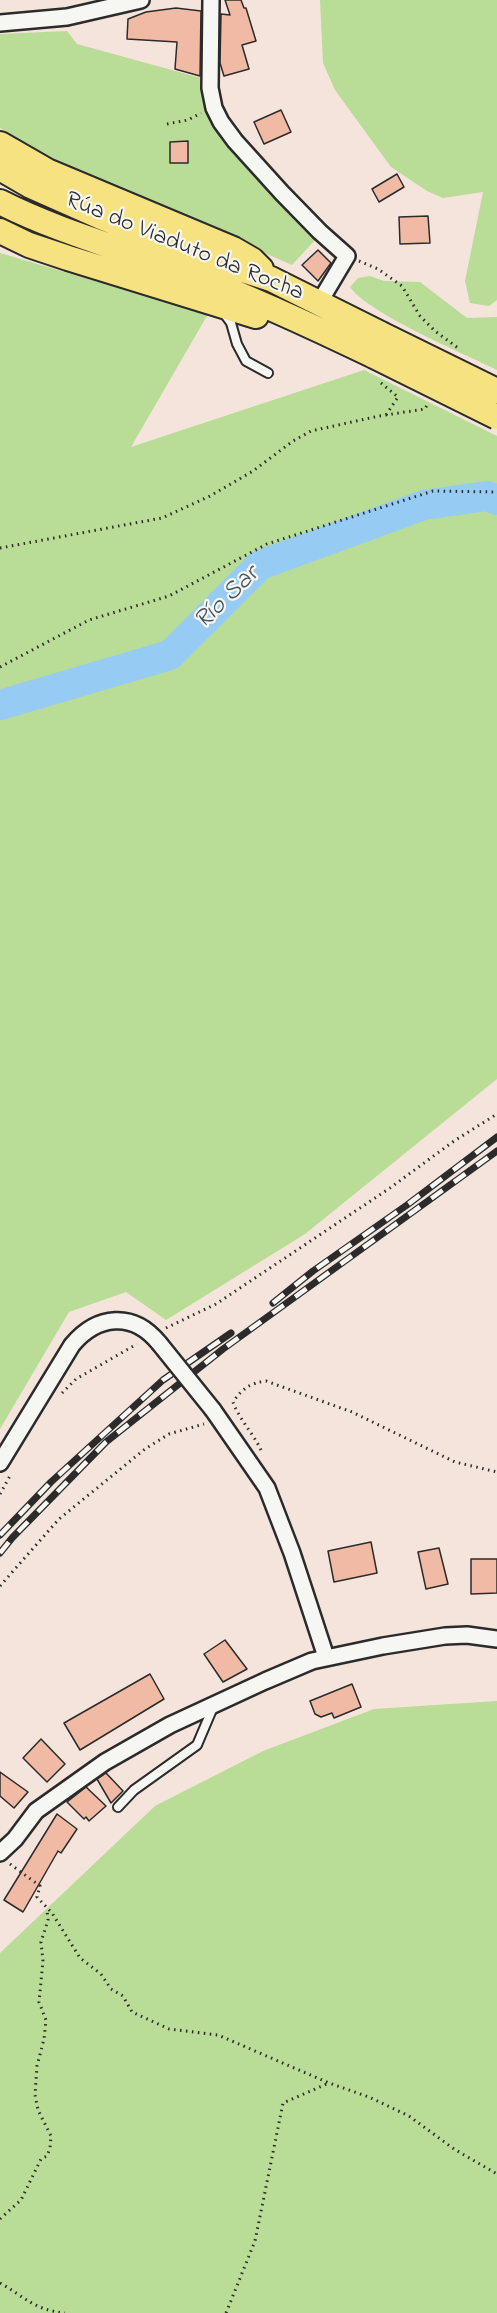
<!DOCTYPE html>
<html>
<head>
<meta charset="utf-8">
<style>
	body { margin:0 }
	canvas { display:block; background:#f4e4db }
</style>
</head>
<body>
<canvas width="497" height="2313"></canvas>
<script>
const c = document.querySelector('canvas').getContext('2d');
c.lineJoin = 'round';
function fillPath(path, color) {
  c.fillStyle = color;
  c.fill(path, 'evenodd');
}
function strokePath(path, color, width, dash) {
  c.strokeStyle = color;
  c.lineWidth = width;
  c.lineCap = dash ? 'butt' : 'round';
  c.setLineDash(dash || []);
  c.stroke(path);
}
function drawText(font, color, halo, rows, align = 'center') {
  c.font = font + ' "Indie Flower",sans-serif';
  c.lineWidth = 4.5;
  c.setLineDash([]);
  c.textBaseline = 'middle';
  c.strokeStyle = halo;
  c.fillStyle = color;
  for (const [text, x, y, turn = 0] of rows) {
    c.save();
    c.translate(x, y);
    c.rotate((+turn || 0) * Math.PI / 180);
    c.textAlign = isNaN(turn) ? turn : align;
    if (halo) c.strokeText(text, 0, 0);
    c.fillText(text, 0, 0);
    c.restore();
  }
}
const green = new Path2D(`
	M320,0h177v300l-8,6 -19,-3 -5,-22 18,-89 -40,6 -16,-7 -36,-24 -56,-77 -12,-27z
	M67,31l10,13 124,34c0,55 66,110 102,149l14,11 -25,27 -194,-85 -57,-28 -41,-24v-94z
	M0,253l208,61 -77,133 233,-77 133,66v643l-192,155 -139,86 -40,-28 -57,20 -69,117z
	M370,276l14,5 36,1 47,36 30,-1v53c-34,-17 -128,-56 -147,-83l8,-9z
	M497,1701v612h-497v-360l155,-147 108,-55 111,-42z`);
const river = new Path2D(`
	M0,705l170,-50 90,-90 164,-60 63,-9 10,4`);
const building = new Path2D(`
	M225,0h16l3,8h2l10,33 -14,4 7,24 -25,7 -4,-13 1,-49 9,1z
	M176,8l25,3 -1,65 -25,-7 2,-27 -50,-3 1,-20 18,-7z
	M281,110l10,22 -27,12 -10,-22z
	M188,141v22h-18v-21z
	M397,174l7,13 -25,15 -7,-13z
	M428,216l2,27 -30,1 -1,-27z
	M318,250l13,13 -13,18 -16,-16z
	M371,1542l6,31 -43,9 -6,-31z
	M439,1548l9,36 -22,5 -8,-37z
	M471,1559h26v34l-26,1z
	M225,1640l22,29 -24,13 -19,-28z
	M150,1674l14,25 -84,51 -16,-27z
	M352,1684l9,23 -27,11 -2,-5 -11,4 -6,-3 -5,-13z
	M41,1739l24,25 -18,18 -24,-24z
	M0,1772l28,20 -14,16 -14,-12z
	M106,1773l17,18 -12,12 -14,-24z
	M86,1787l20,19 -17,15 -3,-4 -2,2 -17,-17z
	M57,1814l20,15 -16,24 -3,-2 -35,61 -19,-12z`);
const path = new Path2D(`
	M167,124l21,-4 13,-7
	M359,261l19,8 24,17 18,30 15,15 23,17 -1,2
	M381,383l17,14 -12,18
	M0,548l162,-30 48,-22 43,-25 40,-30 18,-10 68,-15 46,-7 3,-6
	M0,667l89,-47 80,-24 98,-52 166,-53 64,1
	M166,1328l50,-24 174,-116 64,-47 43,-27
	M62,1393l14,-14 61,-35
	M261,1450c-8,-17 -22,-31 -28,-48 9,-13 17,-19 33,-21l86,31 103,50 42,10
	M0,1494l11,-20
	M0,1586l59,-67 86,-70 24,-15 35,-10
	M10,1864l30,22 -3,11 15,16 28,45 21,16 10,15 12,7 9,16 37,17 49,6 111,48 40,14 40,19 45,33 43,25
	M0,2219l21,-19 20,-41 6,-3 3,-8 1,-12 -13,-26 -3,-15 2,-29 7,-27 2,-19 -7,-18 4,-41 -2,-19 7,-22 -1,-10
	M0,2283c25,14 34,27 65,30
	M226,2313l29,-72 28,-138 46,-20`);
const service = new Path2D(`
	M223,312l8,11 6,21 9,17 22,12
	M118,1807l16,-17 63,-45 17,-40`);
const minor = new Path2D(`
	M211,0l-1,88 4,20 7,14 14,19 47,52 38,39 27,24 -28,47
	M0,23l67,-6 74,-17
	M213,1410l54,78 25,65 34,104
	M0,1463l72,-118c25,-30 61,-34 87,-2
	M0,1853l15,-14 21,-28 69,-49 65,-37 95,-44 47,-20 71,-15 62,-10 22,-1 30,4`);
const trunk = new Path2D(`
	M0,144l47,27 186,78 19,11 9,9
	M0,168l31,18 70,31 111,43 59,19 110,55
	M0,202c61,31 128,48 191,73 63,24 123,52 183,81
	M0,231l29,14 39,13 188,58`);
const rail = new Path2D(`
	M273,1303l40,-32 94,-66 90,-68
	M0,1535l51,-53 112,-102 68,-47
	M0,1553l12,-15 94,-96 117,-93 274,-198`);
const minorBridge = new Path2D(`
	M159,1343l54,67`);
const trunkBridge = new Path2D(`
	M381,334l116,57
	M374,356l123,61`);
const streetNames = [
	["Rúa do Viaduto da Rocha",184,248,22]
];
const waterNames = [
	["Río Sar",228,599,-44]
];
fillPath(green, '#b9dc96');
strokePath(river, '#96cbf4', 30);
fillPath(building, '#f1baa5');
strokePath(building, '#2b2b2b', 1.5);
strokePath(service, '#2b2b2b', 12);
strokePath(minor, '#2b2b2b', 20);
strokePath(trunk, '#2b2b2b', 28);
strokePath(path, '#2b2b2b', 3, [1.5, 4.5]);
strokePath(service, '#f6f6f2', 8);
strokePath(minor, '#f6f6f2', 15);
strokePath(trunk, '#f7e281', 24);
strokePath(rail, '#2b2b2b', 7);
strokePath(rail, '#f6f6f2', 4.5, [14]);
strokePath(minorBridge, '#2b2b2b', 20, []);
strokePath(trunkBridge, '#2b2b2b', 28, []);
strokePath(minorBridge, '#f6f6f2', 15);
strokePath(trunkBridge, '#f7e281', 24);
drawText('24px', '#2b2b2b', '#f6f6f2', streetNames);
drawText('italic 26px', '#46535d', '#f6f6f2', waterNames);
</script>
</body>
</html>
